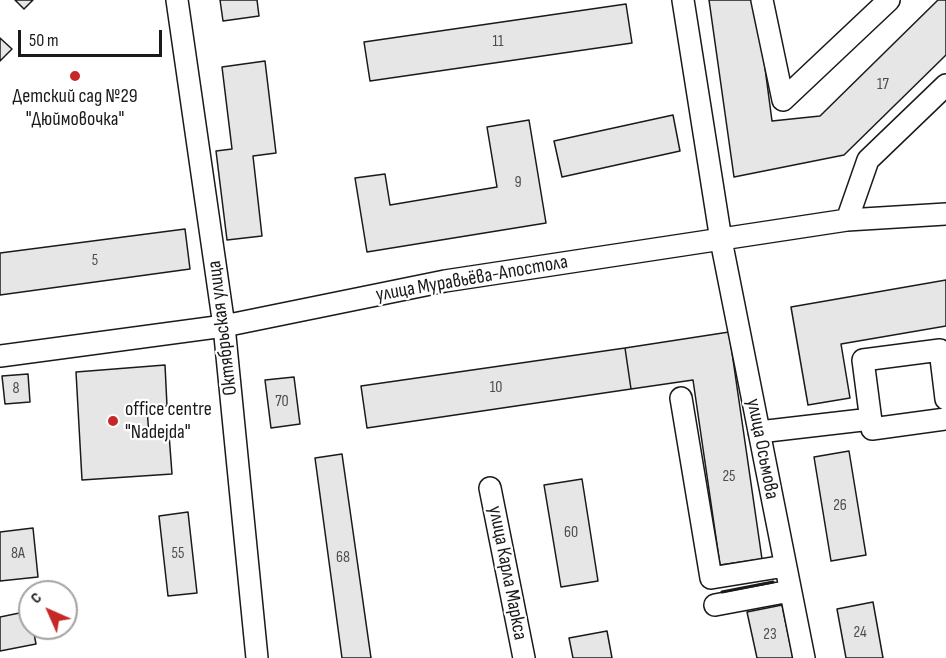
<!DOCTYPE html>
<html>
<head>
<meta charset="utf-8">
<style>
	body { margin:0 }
	#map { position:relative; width:946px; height:658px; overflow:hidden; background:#fff; font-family:"Sofia Sans Condensed",sans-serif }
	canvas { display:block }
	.north { position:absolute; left:18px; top:580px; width:60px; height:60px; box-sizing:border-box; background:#fff; border:2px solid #a3a3a3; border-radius:50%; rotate:315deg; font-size:16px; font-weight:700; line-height:24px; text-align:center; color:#1a1a1a }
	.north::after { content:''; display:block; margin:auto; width:21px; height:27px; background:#c62828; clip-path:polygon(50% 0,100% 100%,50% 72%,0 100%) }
	.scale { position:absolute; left:18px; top:30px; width:144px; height:27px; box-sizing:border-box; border:3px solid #1a1a1a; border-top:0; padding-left:8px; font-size:18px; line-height:21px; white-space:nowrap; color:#1a1a1a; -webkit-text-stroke:4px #fff; paint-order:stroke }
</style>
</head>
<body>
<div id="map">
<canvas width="946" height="658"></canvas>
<div class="north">С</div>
<div class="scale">50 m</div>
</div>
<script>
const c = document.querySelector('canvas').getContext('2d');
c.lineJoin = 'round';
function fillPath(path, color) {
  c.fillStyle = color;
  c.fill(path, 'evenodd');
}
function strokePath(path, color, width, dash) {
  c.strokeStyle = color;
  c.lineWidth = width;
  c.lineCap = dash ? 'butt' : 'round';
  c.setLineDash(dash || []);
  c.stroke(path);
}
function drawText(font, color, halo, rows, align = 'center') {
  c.font = font + ' "Sofia Sans Condensed",sans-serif';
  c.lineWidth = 4.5;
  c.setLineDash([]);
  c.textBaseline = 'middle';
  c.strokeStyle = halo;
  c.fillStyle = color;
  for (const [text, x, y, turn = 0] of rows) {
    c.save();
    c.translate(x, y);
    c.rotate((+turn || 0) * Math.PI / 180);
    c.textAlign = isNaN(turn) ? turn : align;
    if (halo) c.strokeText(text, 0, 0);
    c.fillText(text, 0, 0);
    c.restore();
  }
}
const building = new Path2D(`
	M15,0h18l-9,9z
	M220,0h37l2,16 -36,5z
	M709,0h47l16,121 48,-5 118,-116h8v55l-102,100 -110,22z
	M626,4l6,39 -262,38 -6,-39z
	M0,38l12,11 -12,12z
	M265,61l11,92 -23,3 9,80 -35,4 -11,-89 16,-2 -10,-82z
	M673,115l7,36 -118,26 -8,-36z
	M529,120l17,103 -179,29 -12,-74 30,-4 5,31 107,-18 -10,-60z
	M185,229l5,40 -190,26v-42z
	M946,280v46l-105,18 9,54 -42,7 -17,-98z
	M729,332l33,227 -42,6 -27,-185 -62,9 -6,-41z
	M625,348l6,41 -264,39 -6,-42z
	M165,365l2,41 -20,2 2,28 20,-2 3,40 -90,6 -6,-108z
	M28,374l2,28 -25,2 -3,-28z
	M294,377l6,47 -29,4 -6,-48z
	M849,451l17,104 -35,6 -17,-104z
	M342,454l29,204h-29l-27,-200z
	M582,479l16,102 -37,6 -17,-102z
	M188,512l9,81 -29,3 -9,-80z
	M33,528l5,49 -38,4v-49z
	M873,602l10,56h-37l-9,-49z
	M782,605l11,53h-36l-10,-46z
	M29,611l1,17h3l3,16 -36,7v-34z
	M607,631l5,27h-39l-4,-20z`);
const minor = new Path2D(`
	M177,0l47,326 33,332
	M683,0l38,240 83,418
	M762,0l21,100 106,-100
	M847,220l21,-60 78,-75
	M0,356l224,-30 221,-45 402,-61 99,-6
	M681,398l30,180 74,-12
	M946,399l-6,-49 -77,10 9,69 74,-10
	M759,432l112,-13
	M490,488l34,170
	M715,605l75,-14`);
const wall = new Path2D(`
	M722,592l51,-10`);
const markers = [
	[75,76,6,"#c62828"],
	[113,421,6,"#c62828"]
];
const numberNames = [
	["11",498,42],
	["17",883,85],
	["9",518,183],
	["5",95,261],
	["10",496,388],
	["8",16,389],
	["70",282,402],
	["25",729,477],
	["26",840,506],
	["60",571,533],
	["8А",18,554],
	["55",178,554],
	["68",343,558],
	["24",860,633],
	["23",770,635]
];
const poiNames = [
	["Детский сад №29",75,97],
	["\"Дюймовочка\"",75,120],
	["office centre",125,410,"left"],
	["\"Nadejda\"",125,433,"left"]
];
const streetNames = [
	["улица Муравьёва-Апостола",472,279,-10],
	["Октябрьская улица",223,328,-97],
	["улица Осьмова",762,449,79],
	["улица Карла Маркса",507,573,79]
];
fillPath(building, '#e6e6e6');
strokePath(building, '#1a1a1a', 1.5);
strokePath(minor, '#1a1a1a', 24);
strokePath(minor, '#fff', 21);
strokePath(wall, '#1a1a1a', 3);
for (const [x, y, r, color] of markers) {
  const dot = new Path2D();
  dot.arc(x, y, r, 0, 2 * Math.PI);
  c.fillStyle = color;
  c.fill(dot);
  strokePath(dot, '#fff', 2);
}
drawText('16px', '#4d4d4d', null, numberNames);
drawText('20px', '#1a1a1a', '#fff', poiNames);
drawText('20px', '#1a1a1a', '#fff', streetNames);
</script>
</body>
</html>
